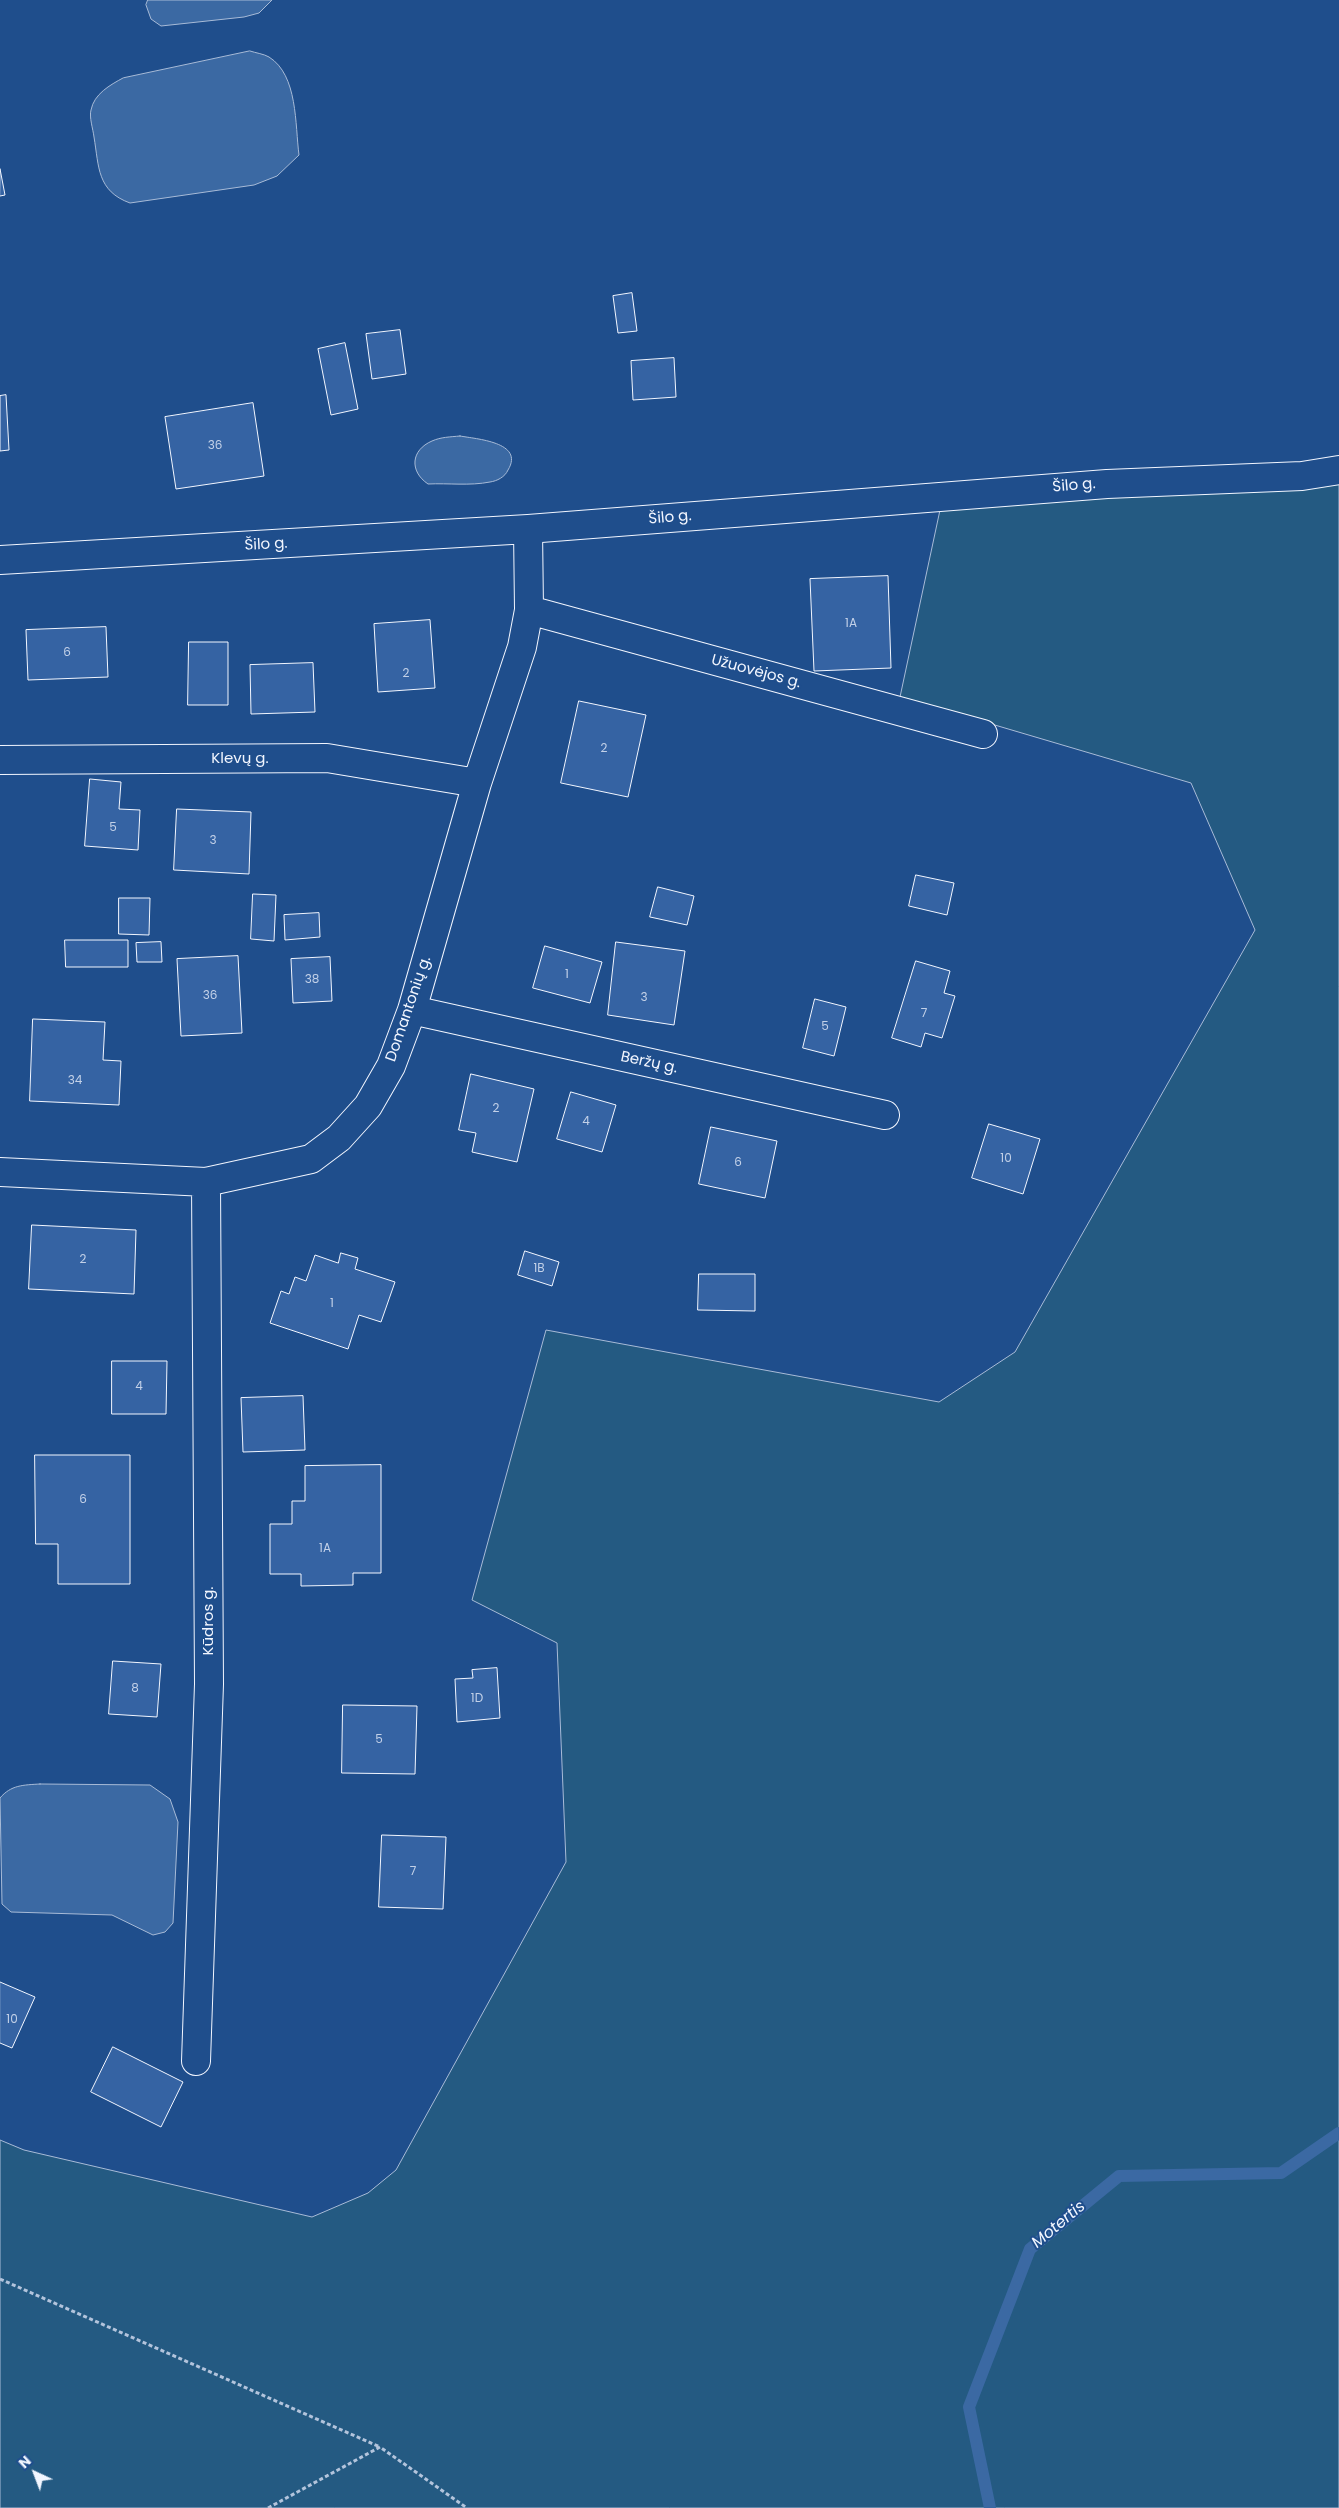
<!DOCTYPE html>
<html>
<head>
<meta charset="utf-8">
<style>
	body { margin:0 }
	#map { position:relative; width:1339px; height:2508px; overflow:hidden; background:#1f4e8c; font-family:Poppins,sans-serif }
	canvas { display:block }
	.north { position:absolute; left:10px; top:2448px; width:50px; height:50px; -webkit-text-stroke:4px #1f4e8c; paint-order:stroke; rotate:317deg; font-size:14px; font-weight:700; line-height:20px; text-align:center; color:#f2f6ff }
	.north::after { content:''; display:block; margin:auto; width:18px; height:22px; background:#f2f6ff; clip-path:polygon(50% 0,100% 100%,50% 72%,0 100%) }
</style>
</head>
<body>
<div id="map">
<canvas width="1339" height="2508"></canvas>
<div class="north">N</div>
</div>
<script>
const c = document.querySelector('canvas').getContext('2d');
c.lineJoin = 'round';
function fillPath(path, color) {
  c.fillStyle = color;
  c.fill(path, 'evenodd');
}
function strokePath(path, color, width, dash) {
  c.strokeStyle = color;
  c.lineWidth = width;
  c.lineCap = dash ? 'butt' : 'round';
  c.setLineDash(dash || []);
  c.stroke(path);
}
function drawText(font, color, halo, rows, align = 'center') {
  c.font = font + ' Poppins,sans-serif';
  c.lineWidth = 4;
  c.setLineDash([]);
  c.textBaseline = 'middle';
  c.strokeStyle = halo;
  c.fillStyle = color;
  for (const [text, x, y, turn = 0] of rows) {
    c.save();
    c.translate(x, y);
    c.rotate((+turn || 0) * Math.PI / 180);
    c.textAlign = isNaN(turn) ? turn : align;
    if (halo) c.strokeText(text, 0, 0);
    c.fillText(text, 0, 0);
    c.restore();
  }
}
const green = new Path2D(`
	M1339,480v2028h-1339v-368l24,10 288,67 56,-24 28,-23 170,-308 -9,-219 -85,-43 74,-270 393,72 76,-50 240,-422 -64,-147 -291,-86 40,-187z`);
const water = new Path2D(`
	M148,0h124l-13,13 -15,4 -83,9 -10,-7 -5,-14z
	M250,51c6,2 14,3 19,6 29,18 26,68 30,98l-22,21 -23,9 -124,18c-33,-12 -31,-36 -36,-66 -1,-8 -5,-20 -3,-27 3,-16 19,-25 32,-32z
	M460,436c16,3 65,6 48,34 -3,7 -11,11 -18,12 -20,4 -42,1 -62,2 -19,-13 -17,-34 4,-43 9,-4 18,-4 28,-5z
	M40,1784l110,1 20,14 8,23 -5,101 -8,9 -12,3 -41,-20 -101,-3 -9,-8 -2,-106c11,-13 23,-13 40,-14z`);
const stream = new Path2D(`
	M990,2508l-21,-101 61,-158 89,-73 162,-3 58,-40`);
const building = new Path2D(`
	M0,169l5,26 -5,1z
	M632,293l5,38 -19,2 -5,-37z
	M400,330l6,44 -34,5 -6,-45z
	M345,343l13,66 -27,6 -13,-66z
	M674,358l2,39 -43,3 -2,-39z
	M6,395l3,55 -9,1v-55z
	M253,403l11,73 -88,13 -11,-72z
	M888,576l3,92 -77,3 -4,-92z
	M430,620l5,68 -57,4 -4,-68z
	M106,627l2,50 -80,3 -2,-50z
	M189,642h39v63h-40z
	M313,663l2,49 -64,2 -1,-49z
	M579,701l67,14 -18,82 -67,-14z
	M90,779l31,3 -2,27 21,1 -2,40 -53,-4z
	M177,809l74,3 -2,62 -75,-4z
	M916,875l38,8 -7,32 -38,-9z
	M658,887l36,9 -7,29 -37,-8z
	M253,894l23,1 -2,46 -23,-2z
	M119,898h31l-1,37 -30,-1z
	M319,913l1,24 -35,3 -1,-25z
	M65,940h63v27h-62z
	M161,942l1,20h-25l-1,-19z
	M616,942l69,9 -11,74 -66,-10z
	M545,946l57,16 -12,41 -57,-15z
	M238,956l4,77 -61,3 -4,-77z
	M330,957l2,44 -39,2 -2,-44z
	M916,961l34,10 -6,22 11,3 -13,42 -17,-5 -4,14 -29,-9z
	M815,999l31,8 -12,49 -31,-8z
	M33,1019l72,3 -2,38 18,1 -2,44 -89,-4z
	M471,1074l63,15 -17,73 -45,-10 4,-19 -17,-3z
	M571,1092l45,13 -14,47 -45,-13z
	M989,1124l51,15 -17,55 -51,-16z
	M711,1127l66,14 -12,57 -66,-14z
	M32,1225l104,5 -2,64 -105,-5z
	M525,1251l34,11 -7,24 -34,-11z
	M341,1253l17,5 -3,11 40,13 -14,40 -22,-7 -11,34 -78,-26 11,-32 8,3 6,-17 11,4 9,-26 23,8z
	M699,1274h56v37l-57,-1z
	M112,1361h55l-1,53h-54z
	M303,1396l2,54 -62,2 -2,-54z
	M35,1455h95v129h-72v-40h-22z
	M381,1465v108h-28v12l-52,1v-12h-31v-50h22v-23h13v-35z
	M113,1661l48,3 -4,53 -48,-3z
	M497,1668l3,50 -43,4 -2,-43 18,-1 -1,-8z
	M343,1705l74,1 -2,68 -73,-1z
	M382,1835l64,2 -3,72 -64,-2z
	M0,1982l35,15 -23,51 -12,-5z
	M113,2047l70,35 -22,45 -70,-35z`);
const path = new Path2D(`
	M0,2279l380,168
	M268,2508l112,-61 87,61`);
const street = new Path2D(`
	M0,560l528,-31 579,-45 195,-8 37,-6
	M529,610l454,124
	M0,760l327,-2 150,25
	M412,1010l473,105
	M0,1172l206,10 105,-23 28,-21 29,-32 23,-40 21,-56 65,-227 45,-136 7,-37 -1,-81
	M196,2061l13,-377 -3,-502`);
const numberNames = [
	["36",215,446],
	["1A",851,624],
	["6",67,653],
	["2",406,674],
	["2",604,749],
	["5",113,828],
	["3",213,841],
	["1",567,975],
	["38",312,980],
	["36",210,996],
	["3",644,998],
	["7",924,1014],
	["5",825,1027],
	["34",75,1081],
	["2",496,1109],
	["4",586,1122],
	["10",1006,1159],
	["6",738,1163],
	["2",83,1260],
	["1B",539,1269],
	["1",332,1304],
	["4",139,1387],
	["6",83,1500],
	["1A",325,1549],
	["8",135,1689],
	["1D",477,1699],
	["5",379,1740],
	["7",413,1872],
	["10",12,2020]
];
const streetNames = [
	["Šilo g.",1074,486,-5],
	["Šilo g.",670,518,-5],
	["Šilo g.",266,545,-3],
	["Užuovėjos g.",756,672,15],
	["Klevų g.",240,759],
	["Domantonių g.",409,1009,-71],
	["Beržų g.",649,1063,12],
	["Kūdros g.",209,1621,-90]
];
const waterNames = [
	["Motertis",1059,2225,-40]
];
fillPath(green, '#245a82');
strokePath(green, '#a8bbd7', 1);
fillPath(water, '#3b69a3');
strokePath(water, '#a8bbd7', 1);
strokePath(stream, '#3b69a3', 12);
fillPath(building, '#3563a3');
strokePath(building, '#f2f6ff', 1);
strokePath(street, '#f2f6ff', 30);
strokePath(path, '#b3c4dc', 3, [4, 2.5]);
strokePath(street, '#1f4e8c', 28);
drawText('12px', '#c3d1e8', null, numberNames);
drawText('15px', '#f2f6ff', '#1f4e8c', streetNames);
drawText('italic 16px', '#f2f6ff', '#1f4e8c', waterNames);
</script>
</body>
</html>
